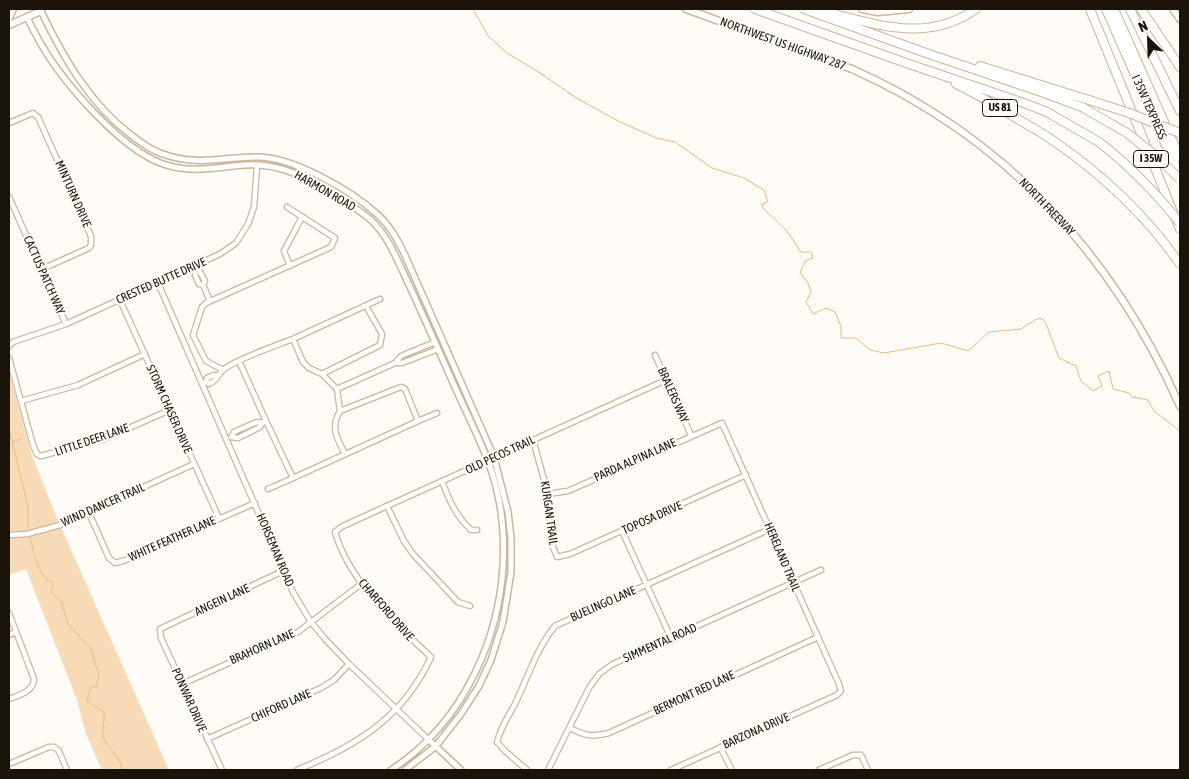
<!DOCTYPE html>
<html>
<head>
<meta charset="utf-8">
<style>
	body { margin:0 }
	#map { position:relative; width:1189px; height:779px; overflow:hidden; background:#fffbf6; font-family:"Asap Condensed",sans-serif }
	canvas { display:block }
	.frame { position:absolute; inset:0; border:10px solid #1a130a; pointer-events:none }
	.north { position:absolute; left:1124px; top:15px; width:50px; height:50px; -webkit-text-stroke:4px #fffbf6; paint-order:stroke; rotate:336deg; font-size:14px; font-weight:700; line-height:20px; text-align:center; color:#1a130a }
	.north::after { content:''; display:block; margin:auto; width:18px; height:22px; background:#1a130a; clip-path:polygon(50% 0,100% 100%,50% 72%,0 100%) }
</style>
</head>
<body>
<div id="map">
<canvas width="1189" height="779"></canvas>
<div class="frame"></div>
<div class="north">N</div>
</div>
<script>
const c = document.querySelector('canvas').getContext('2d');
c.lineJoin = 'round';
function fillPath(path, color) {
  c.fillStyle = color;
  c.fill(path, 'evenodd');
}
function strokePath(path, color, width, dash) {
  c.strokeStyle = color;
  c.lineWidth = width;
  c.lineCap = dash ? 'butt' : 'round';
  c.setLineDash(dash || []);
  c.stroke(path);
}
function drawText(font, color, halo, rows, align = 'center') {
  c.font = font + ' "Asap Condensed",sans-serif';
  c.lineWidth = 4.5;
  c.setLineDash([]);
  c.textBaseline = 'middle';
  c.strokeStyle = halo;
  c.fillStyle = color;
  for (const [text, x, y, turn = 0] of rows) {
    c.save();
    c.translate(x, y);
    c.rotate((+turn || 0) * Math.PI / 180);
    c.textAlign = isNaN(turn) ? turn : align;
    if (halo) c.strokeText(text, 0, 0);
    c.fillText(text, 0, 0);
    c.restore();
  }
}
const green = new Path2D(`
	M9,372l21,78 25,64 114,256h-67l-16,-36 -9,-34 -51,-131 -17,6z`);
const stream = new Path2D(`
	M473,9l15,27 19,17 30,18 38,26 43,24 38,17 19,4 37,26 32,10 20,12 4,12 -6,2v3l25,24 14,21h10l2,6 -8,3 -5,12 8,10 3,8 -5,11 7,12 13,-6 9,4 6,14v12h15l14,12 14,3 57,-10 27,8 21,-19 32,-3 14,-9 5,-2 5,3 14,37 17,8 5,15 12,10 9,-5 -4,-10 11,-5 4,18 16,4 3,4 16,3 6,11 26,20
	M9,429l19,78v21
	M12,442l9,-3
	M30,538c4,15 6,30 17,42l5,1 1,6 -2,5 10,9 7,23 23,25 5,18 3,5 -2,14 -6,2 -4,12c4,6 12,7 17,12 1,8 -2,16 -1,24 2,11 18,19 19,34`);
const minor = new Path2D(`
	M9,123l24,-10 5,4 53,119v9l-2,3 -47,21
	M9,197l57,127
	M194,266l2,4 4,2 5,9 -2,4 7,16
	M290,266l-6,-15 18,-34
	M196,270l-1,5 4,9 4,1
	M158,283l135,309 18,30 15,18 23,24 80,76
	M120,300l99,218
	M293,339l87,-40
	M9,346l4,-4 53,-18 154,-70 16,-11 12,-19 6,-17 3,-41
	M655,355l36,80
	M9,358l24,87 4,9 4,2 63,-17 66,-29
	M239,361l27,60
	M395,363h7l36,-14
	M223,370l-17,-9 -13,-26 9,-28 4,-4 125,-56 4,-9 -48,-31
	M322,374l58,-29 2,-11 -16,-28
	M206,382l1,-4 7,-3 4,1
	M202,384l4,-2 3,2c10,-5 7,-8 14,-14 13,-11 52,-24 70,-31l10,23 6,6 13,6 15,15 3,22 61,-24 4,2 13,32 -125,57 -27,-57 -4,2 -5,-1 -23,10 -2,4
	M337,389l58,-26 6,-7 34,-14
	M21,401l57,-16 67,-31
	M340,411c-10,17 -3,27 5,43
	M418,421l19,-8
	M231,437l7,1 22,-11 2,-4
	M533,440l15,54 5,53 4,10 13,-3 176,-79
	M442,481c7,19 14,35 29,49h6
	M268,489l25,-11
	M548,494l20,-3 154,-68 117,261 2,7 -4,4 -166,75
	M387,506l17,35 9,13 45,48 12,4
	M89,513l20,45 6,5 11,-3 129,-57
	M622,531l49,107
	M9,535l18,-1 33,-9 134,-61
	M9,613l25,66c-1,13 -15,16 -25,20
	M9,635l7,-3
	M182,684l116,-52 63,-48
	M570,728c15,8 22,9 39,5l209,-96
	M207,739l114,-51 13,-8 15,-16
	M720,747l12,23
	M9,764l40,-17h5l5,4 8,19
	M222,770l-61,-132 -1,-9 123,-58
	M297,770c59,-24 106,-52 134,-113 -35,-32 -83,-78 -96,-125l6,-5 46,-21 279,-126
	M527,770l-22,-19 -8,-9c3,-13 10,-24 17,-36 13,-26 22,-57 41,-80l215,-97
	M548,770l41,-82 10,-14 14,-10 208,-94
	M819,770l34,-15h8l7,15`);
const tertiary = new Path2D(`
	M41,11c22,46 48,92 90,124 9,7 18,14 29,18 37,14 61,4 97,4 37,0 95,34 121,58 12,11 19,24 26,38l90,204 14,55 3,26v34l-8,50 -12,38 -12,26 -18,28 -25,32 -31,24
	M27,17c4,9 9,18 14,27 22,38 79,105 122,120 29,10 53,3 82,1 37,-2 61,13 91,31 13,8 26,15 37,26 10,10 17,22 23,35 20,42 39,85 58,128 11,25 24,50 34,76 25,67 19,145 -12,210 -19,40 -48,75 -85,99
	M429,740l32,30`);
const secondary = new Path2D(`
	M686,9l166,60c153,68 261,186 328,337
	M862,9l16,3 31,-3
	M1173,9l7,10
	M9,18l4,-9
	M9,25l32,-14 -1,-2`);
const motorway = new Path2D(`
	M755,9l154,55 115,39 23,9 52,30
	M804,9l122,44 121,41 35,13
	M1090,9l90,220
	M1106,9l74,168
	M1114,9l66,149
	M1130,9l50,102
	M1141,9l39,58
	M822,11c54,13 104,33 154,-2
	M980,66l109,34
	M956,84c21,10 40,22 60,34 13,8 27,15 39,24 48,33 92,75 125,122`);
const motorwayBridge = new Path2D(`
	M1089,100l40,13 51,20
	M1082,107l45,26 29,23 24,23
	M1099,142c31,24 57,51 81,81`);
const shields = [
	[1000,108,35],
	[1151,159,35]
];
const shieldNames = [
	["US 81",1000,108],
	["I 35W",1151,159]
];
const streetNames = [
	["NORTHWEST US HIGHWAY 287",783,44,20],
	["I 35W TEXPRESS",1149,107,66],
	["HARMON ROAD",325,191,30],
	["MINTURN DRIVE",73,194,66],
	["NORTH FREEWAY",1047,207,46],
	["CACTUS PATCH WAY",44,275,66],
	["CRESTED BUTTE DRIVE",161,281,-24],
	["BRALERS WAY",673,395,66],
	["STORM CHASER DRIVE",169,409,66],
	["LITTLE DEER LANE",92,440,-19],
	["OLD PECOS TRAIL",500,455,-25],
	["PARDA ALPINA LANE",635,460,-24],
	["WIND DANCER TRAIL",103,505,-24],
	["KURGAN TRAIL",549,513,82],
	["TOPOSA DRIVE",652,518,-24],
	["WHITE FEATHER LANE",172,539,-24],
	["HORSEMAN ROAD",275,550,67],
	["HERELAND TRAIL",782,557,67],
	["ANGEIN LANE",222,600,-25],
	["BUELINGO LANE",603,604,-24],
	["CHARFORD DRIVE",386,610,49],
	["SIMMENTAL ROAD",660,643,-24],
	["BRAHORN LANE",262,647,-24],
	["BERMONT RED LANE",694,693,-25],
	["PONWAR DRIVE",189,700,66],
	["CHIFORD LANE",281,706,-24],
	["BARZONA DRIVE",756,731,-24]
];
fillPath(green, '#f7dbb7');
strokePath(stream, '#e8bc81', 1);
strokePath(minor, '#cbb79e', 7);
strokePath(tertiary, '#cbb79e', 8);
strokePath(secondary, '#cbb79e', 9);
strokePath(motorway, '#cbb79e', 10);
strokePath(minor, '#fff', 4.5);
strokePath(tertiary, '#fff', 5);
strokePath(secondary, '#fff', 6);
strokePath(motorway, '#fff', 8);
strokePath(motorwayBridge, '#cbb79e', 10, []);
strokePath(motorwayBridge, '#fff', 8);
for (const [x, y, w] of shields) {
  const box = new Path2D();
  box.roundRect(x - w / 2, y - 8.5, w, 17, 4);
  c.fillStyle = '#fffbf6';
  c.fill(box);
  strokePath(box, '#1a130a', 1);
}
drawText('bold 11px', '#1a130a', null, shieldNames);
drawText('12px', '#1a130a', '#fffbf6', streetNames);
</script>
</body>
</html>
